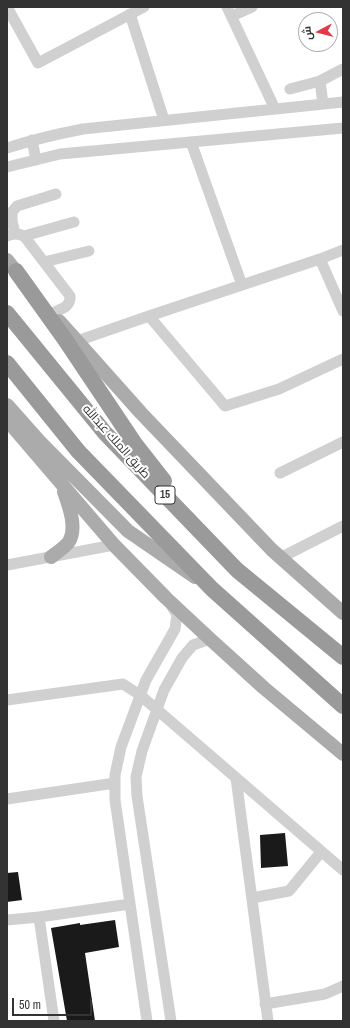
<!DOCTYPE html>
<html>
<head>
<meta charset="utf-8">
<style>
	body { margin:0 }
	#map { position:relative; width:350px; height:1028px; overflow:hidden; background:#fff; font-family:"Archivo Narrow",Cairo,sans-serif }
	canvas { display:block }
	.frame { position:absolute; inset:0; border:8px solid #333; pointer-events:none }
	.north { position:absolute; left:298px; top:12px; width:40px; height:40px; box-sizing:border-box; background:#fff; border:1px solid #adadad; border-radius:50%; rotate:263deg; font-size:11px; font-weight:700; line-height:16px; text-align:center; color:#333 }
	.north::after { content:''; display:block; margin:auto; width:14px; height:18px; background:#e63946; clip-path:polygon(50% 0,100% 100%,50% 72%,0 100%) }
	.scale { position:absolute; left:12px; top:998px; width:80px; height:18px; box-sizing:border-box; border:2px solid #333; border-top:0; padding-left:5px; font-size:12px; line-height:14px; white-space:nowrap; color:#333; -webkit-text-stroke:3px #fff; paint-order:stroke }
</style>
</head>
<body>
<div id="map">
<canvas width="350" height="1028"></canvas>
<div class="frame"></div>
<div class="north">ش</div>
<div class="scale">50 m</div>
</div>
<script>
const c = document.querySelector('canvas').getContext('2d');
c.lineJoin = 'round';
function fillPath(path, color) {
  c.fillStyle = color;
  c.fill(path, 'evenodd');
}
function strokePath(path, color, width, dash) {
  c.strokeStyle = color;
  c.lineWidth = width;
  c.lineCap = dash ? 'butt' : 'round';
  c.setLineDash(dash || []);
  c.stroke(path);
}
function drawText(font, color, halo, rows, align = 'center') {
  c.font = font + ' "Archivo Narrow",Cairo,sans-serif';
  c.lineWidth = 4;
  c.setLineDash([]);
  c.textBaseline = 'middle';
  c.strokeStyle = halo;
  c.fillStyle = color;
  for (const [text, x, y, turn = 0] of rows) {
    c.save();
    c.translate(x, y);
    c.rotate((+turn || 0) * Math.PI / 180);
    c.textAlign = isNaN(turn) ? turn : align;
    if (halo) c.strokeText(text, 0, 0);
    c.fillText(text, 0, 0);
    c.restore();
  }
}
const building = new Path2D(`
	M285,833l3,33 -27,2 -1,-33z
	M18,872l4,28 -15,2v-29z
	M115,920l4,27 -34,6 10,68h-28l-16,-93 29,-5v2z`);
const minor = new Path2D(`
	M7,7l31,56 106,-56
	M227,7l48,102
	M130,14l34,106
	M232,16l20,-9
	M320,81l3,23
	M290,89l30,-8 23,-12
	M32,140l4,20
	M191,142l51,143
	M7,148c25,-8 50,-14 76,-19l260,-27
	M7,167l53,-13 283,-26
	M15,233l-3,-12v-9l5,-6 39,-12
	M7,236c6,-3 11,-3 17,0l46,60c1,11 -9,13 -18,17
	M24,236l50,-14
	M320,259l23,52
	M44,262l45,-11
	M149,316l76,90 54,-17 64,-30
	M77,341l72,-25 171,-57 23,-9
	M280,473l63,-31
	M280,558l63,-32
	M7,565l107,-20
	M7,700l116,-16 17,11 203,175
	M236,778l32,243
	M7,799l108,-16
	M252,898l37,-7 32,-39
	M39,917l15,104
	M7,920l32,-3 91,-13
	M265,1004l60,-10 18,-8
	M147,1021l-32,-221v-25l6,-28 25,-67 29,-51 2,-14 -6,-10
	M171,1021l-34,-225 -1,-19 6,-26 22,-61 18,-32 11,-13 17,-6`);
const major = new Path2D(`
	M7,260l16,20
	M59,321l82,92 131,137 71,63
	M7,405l32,36 89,90 67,46
	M7,420l107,125 52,53 44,41 54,49 79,66
	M51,557c5,-4 13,-9 17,-14 10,-14 1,-37 -4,-51`);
const highway = new Path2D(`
	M16,271l48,67 71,106 29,37
	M7,313l98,120 132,137 106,87
	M7,363l71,88 134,138 131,117`);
const shields = [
	[165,495,20]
];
const shieldNames = [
	["15",165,495]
];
const streetNames = [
	["طريق الملك عبدالله",116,442,48]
];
fillPath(building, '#1a1a1a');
strokePath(minor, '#d0d0d0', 11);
strokePath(major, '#ababab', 14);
strokePath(highway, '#9a9a9a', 16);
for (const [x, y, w] of shields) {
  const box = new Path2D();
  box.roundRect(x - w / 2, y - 9, w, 18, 3);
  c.fillStyle = '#fff';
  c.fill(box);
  strokePath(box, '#333', 1);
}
drawText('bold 11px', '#333', null, shieldNames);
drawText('12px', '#333', '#fff', streetNames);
</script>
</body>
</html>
